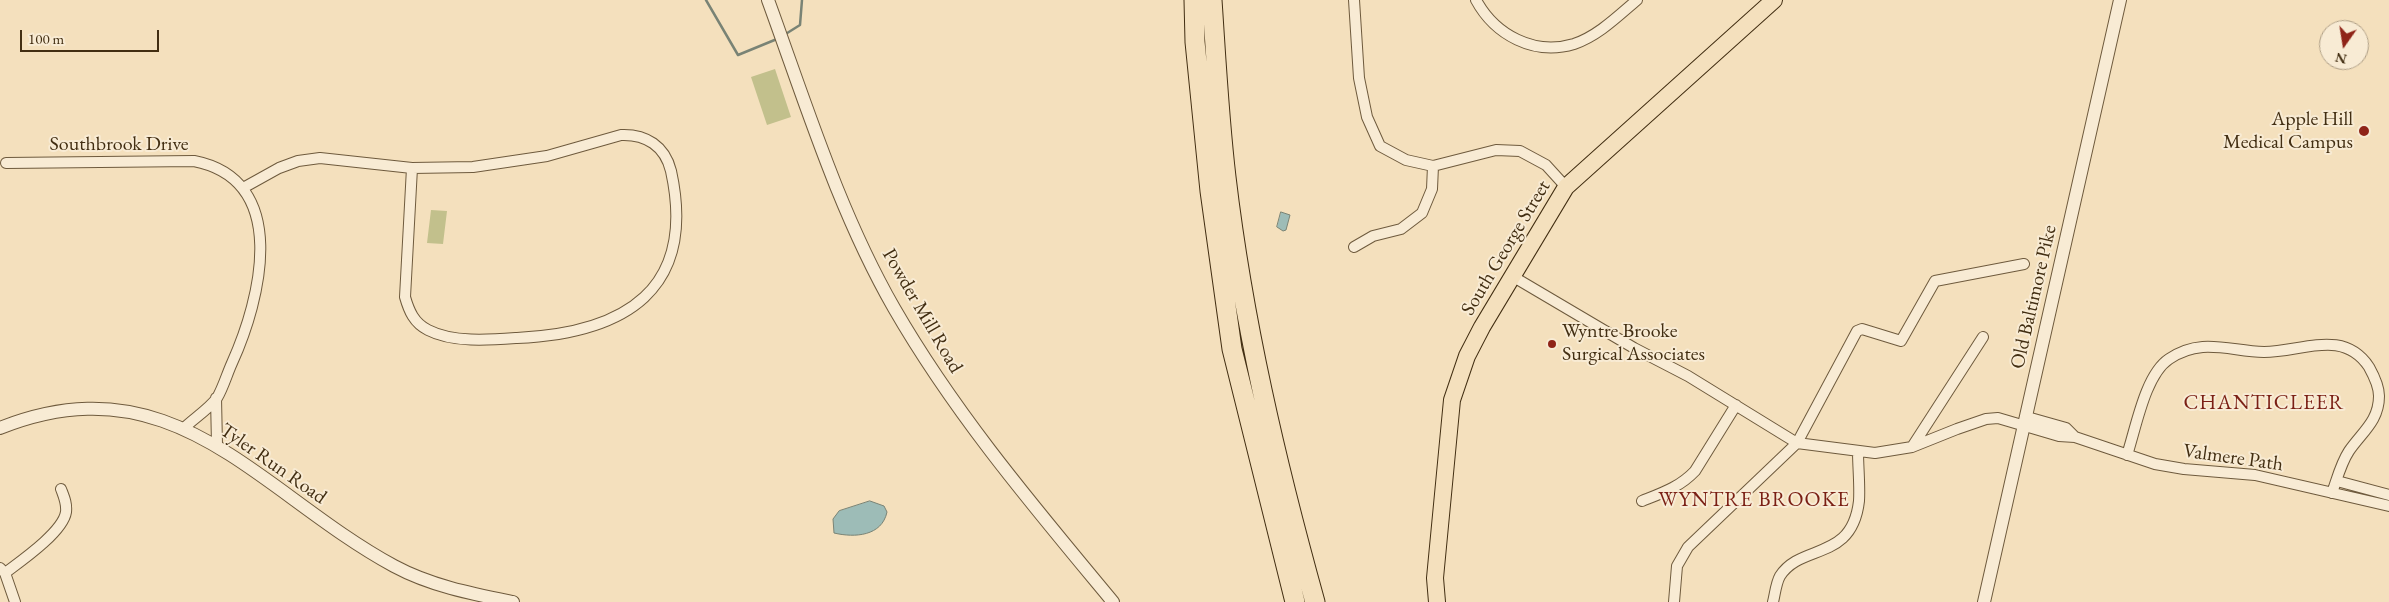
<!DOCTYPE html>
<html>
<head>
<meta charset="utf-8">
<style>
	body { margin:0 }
	#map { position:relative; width:2389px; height:602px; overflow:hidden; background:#f4e0bd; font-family:"EB Garamond",serif }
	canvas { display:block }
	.north { position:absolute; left:2319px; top:20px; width:50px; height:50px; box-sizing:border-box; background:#f8ebd4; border:1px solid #af9f86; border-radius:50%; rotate:193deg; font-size:14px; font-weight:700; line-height:20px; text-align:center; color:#422e12 }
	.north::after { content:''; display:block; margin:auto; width:18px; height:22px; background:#8f2418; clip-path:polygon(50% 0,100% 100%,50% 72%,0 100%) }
	.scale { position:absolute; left:20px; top:30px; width:139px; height:22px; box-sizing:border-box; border:2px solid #422e12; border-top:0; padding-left:6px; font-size:15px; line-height:18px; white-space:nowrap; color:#422e12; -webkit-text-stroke:4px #f8ebd4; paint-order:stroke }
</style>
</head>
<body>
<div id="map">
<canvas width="2389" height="602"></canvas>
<div class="north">N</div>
<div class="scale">100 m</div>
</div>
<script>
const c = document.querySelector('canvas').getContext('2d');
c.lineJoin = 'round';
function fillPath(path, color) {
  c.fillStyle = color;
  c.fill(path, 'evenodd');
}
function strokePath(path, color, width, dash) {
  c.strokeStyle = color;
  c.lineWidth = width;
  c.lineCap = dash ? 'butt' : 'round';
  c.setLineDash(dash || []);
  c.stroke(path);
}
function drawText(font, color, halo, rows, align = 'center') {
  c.font = font + ' "EB Garamond",serif';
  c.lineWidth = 4;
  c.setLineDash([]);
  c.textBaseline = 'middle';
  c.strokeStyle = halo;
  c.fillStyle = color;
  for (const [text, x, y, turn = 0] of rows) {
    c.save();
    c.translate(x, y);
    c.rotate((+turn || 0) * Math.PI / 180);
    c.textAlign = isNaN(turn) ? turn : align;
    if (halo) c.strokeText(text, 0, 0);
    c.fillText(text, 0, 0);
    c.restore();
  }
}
const green = new Path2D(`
	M775,69l16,48 -24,8 -16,-48z
	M431,210l16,1 -4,33 -16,-1z`);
const water = new Path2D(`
	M1281,212l9,3 -4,15 -3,1 -6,-4z
	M870,501l14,5 3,6c-5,24 -32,26 -53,21l-1,-14 6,-8z`);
const stream = new Path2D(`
	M706,0l32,55 39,-16
	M784,35l16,-10 2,-25`);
const minor = new Path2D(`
	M1354,0l5,78 8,39 13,29 26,14 27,6 63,-16 24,1 26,14 20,22
	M1476,0c19,35 58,56 98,44 24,-8 44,-28 63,-44
	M6,163l188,-2c97,19 67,138 38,202 -5,11 -9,25 -15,35 -8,11 -24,21 -34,31
	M243,188l36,-20 19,-7 22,-3 92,10 61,-1 74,-11 74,-21c25,-1 44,11 50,36 26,119 -46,162 -154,167 -27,2 -64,5 -89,-8 -14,-7 -19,-19 -23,-33l7,-129
	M1354,247l19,-11 28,-7 21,-16 10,-24 1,-23
	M1512,276l122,72 54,28 109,67 78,10 37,-6 45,-18 29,-10 12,-1 61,18 16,1 80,27 29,5 71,6 134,31
	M216,398l1,47
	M2027,417l39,11 9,9
	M1912,447l71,-110
	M2127,455c9,-27 18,-80 42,-96 32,-22 60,-8 95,-7 38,0 79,-24 105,15 5,9 10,19 10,29 0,25 -17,36 -30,55 -8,12 -12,28 -17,42
	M2337,481l52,14
	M1642,501c20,-8 38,-14 53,-30l41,-66
	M0,568l5,5 10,29
	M5,573c16,-12 58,-41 61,-61 1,-9 -2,-15 -5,-23
	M1674,602l3,-36 11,-19 109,-104 60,-112 5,-2 39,12 34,-60 89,-17
	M1773,602c2,-8 3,-19 7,-26 21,-33 72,-14 79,-75 1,-16 -1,-34 -1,-50`);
const tertiary = new Path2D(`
	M768,0c38,104 71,212 126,308 61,106 141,200 219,294
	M0,428c174,-69 258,64 394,138 37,20 79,28 119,36
	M1984,602l136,-602`);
const primary = new Path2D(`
	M1437,602l-2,-24 17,-178 15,-44 15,-29 84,-140 208,-187`);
const motorway = new Path2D(`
	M1194,0l1,42 15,149 22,158 63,253
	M1212,0c4,59 7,118 14,177 17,144 50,285 89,425`);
const markers = [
	[2364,131,6,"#8f2418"],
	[1552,344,5,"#8f2418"]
];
const poiNames = [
	["Apple Hill",2353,120],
	["Medical Campus",2353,143],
	["Wyntre Brooke",1562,332,"left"],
	["Surgical Associates",1562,355,"left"]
];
const streetNames = [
	["Southbrook Drive",119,145],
	["South George Street",1506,248,-59],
	["Old Baltimore Pike",2034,297,-77],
	["Powder Mill Road",922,311,60],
	["Valmere Path",2233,458,8],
	["Tyler Run Road",273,464,35]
];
const neighbourhoodNames = [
	["CHANTICLEER",2264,403],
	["WYNTRE BROOKE",1754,500]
];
fillPath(green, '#c2c08c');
fillPath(water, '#9dbcb7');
strokePath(water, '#798375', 1);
strokePath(stream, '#798375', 2.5);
strokePath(minor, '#6e5a3d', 12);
strokePath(tertiary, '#6e5a3d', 14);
strokePath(primary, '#422e12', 18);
strokePath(motorway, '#422e12', 21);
strokePath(minor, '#f8ebd4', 10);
strokePath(tertiary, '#f8ebd4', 12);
strokePath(primary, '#f4e0bd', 16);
strokePath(motorway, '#f4e0bd', 19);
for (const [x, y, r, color] of markers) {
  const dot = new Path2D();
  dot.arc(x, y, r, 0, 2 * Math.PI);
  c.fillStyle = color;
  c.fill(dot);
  strokePath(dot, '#f8ebd4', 2);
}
drawText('20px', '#422e12', '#f8ebd4', poiNames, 'right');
drawText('20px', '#422e12', '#f8ebd4', streetNames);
c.letterSpacing = '1px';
drawText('21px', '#7a1f14', '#f8ebd4', neighbourhoodNames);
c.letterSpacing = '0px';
</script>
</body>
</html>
